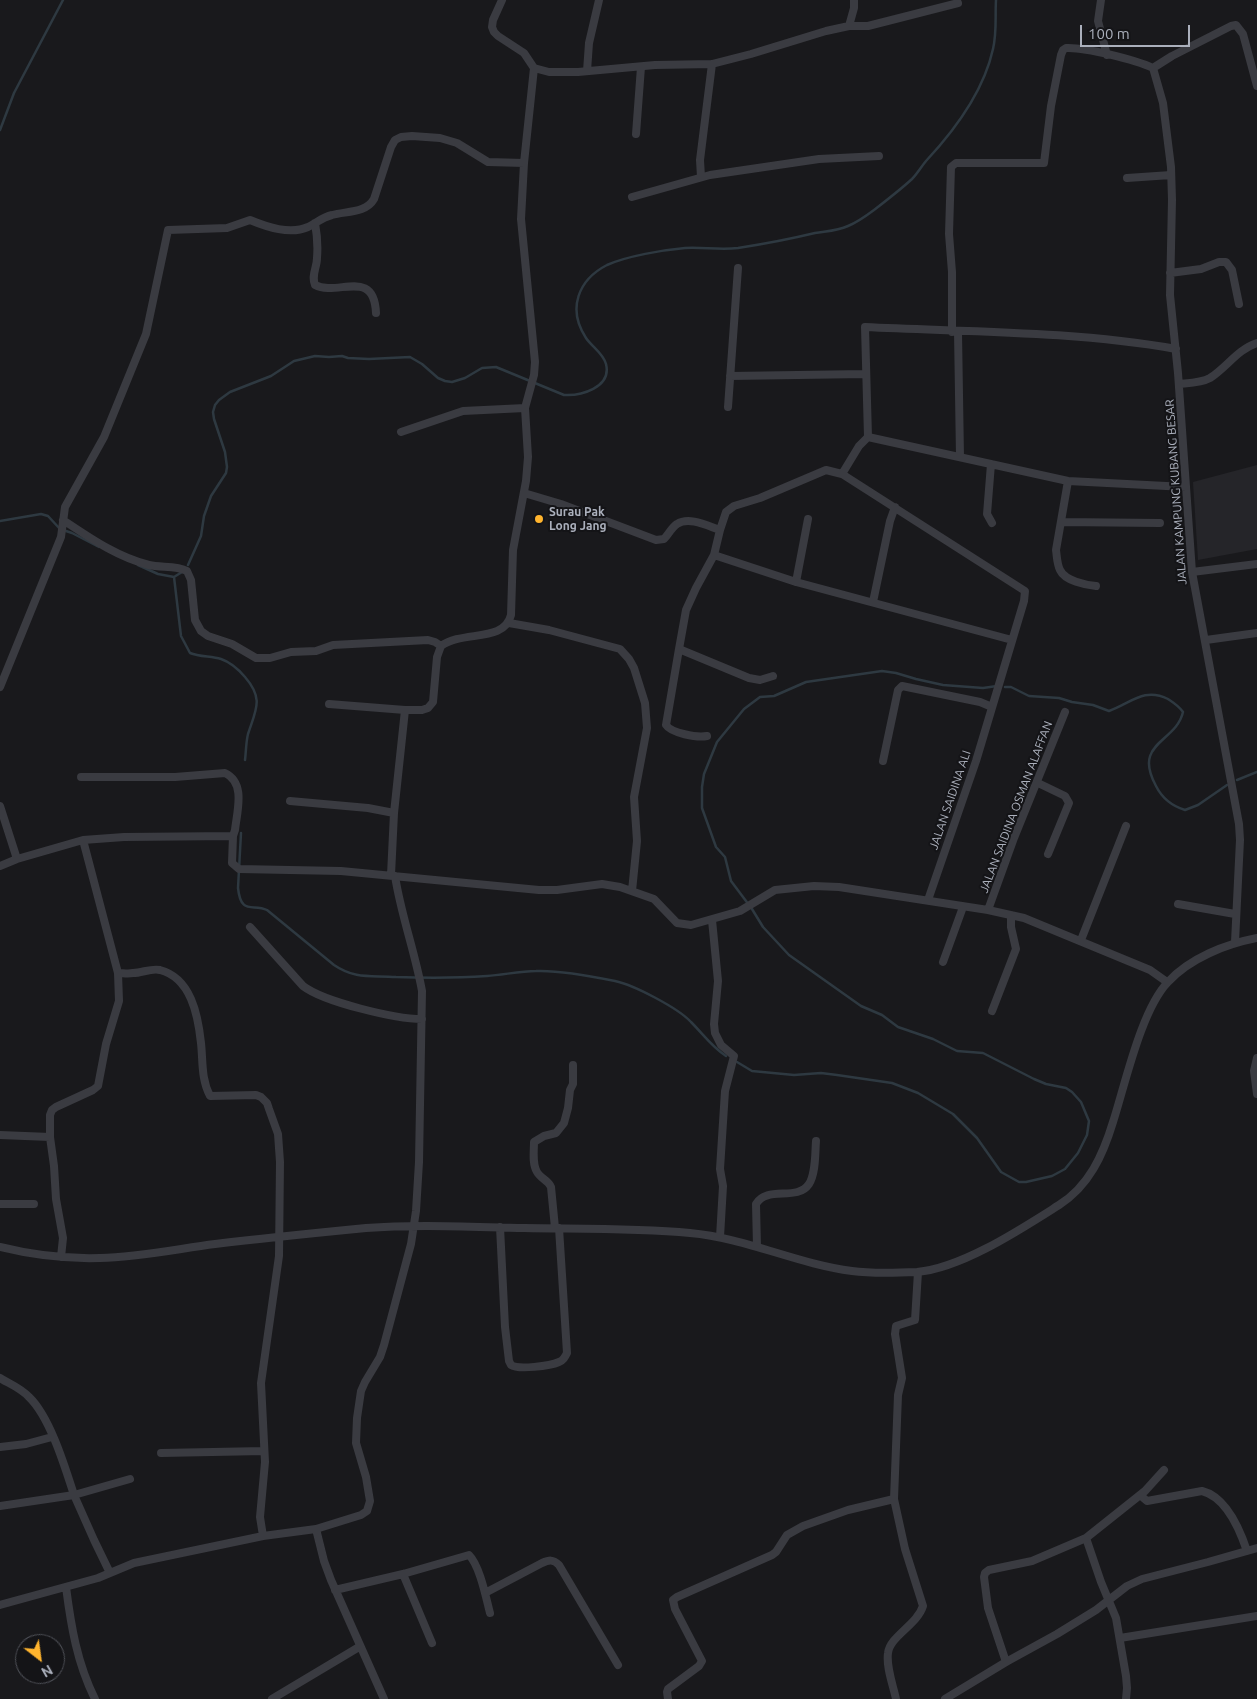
<!DOCTYPE html>
<html>
<head>
<meta charset="utf-8">
<style>
	body { margin:0 }
	#map { position:relative; width:1257px; height:1699px; overflow:hidden; background:#19191c; font-family:Ubuntu,sans-serif }
	canvas { display:block }
	.north { position:absolute; left:15px; top:1634px; width:50px; height:50px; box-sizing:border-box; background:#141417; border:1px solid #505259; border-radius:50%; rotate:150deg; font-size:14px; font-weight:700; line-height:20px; text-align:center; color:#abb0bc }
	.north::after { content:''; display:block; margin:auto; width:18px; height:22px; background:#ffb42e; clip-path:polygon(50% 0,100% 100%,50% 72%,0 100%) }
	.scale { position:absolute; left:1080px; top:25px; width:110px; height:22px; box-sizing:border-box; border:2px solid #abb0bc; border-top:0; padding-left:6px; font-size:15px; line-height:18px; white-space:nowrap; color:#abb0bc; -webkit-text-stroke:4px #141417; paint-order:stroke }
</style>
</head>
<body>
<div id="map">
<canvas width="1257" height="1699"></canvas>
<div class="north">N</div>
<div class="scale">100 m</div>
</div>
<script>
const c = document.querySelector('canvas').getContext('2d');
c.lineJoin = 'round';
function fillPath(path, color) {
  c.fillStyle = color;
  c.fill(path, 'evenodd');
}
function strokePath(path, color, width, dash) {
  c.strokeStyle = color;
  c.lineWidth = width;
  c.lineCap = dash ? 'butt' : 'round';
  c.setLineDash(dash || []);
  c.stroke(path);
}
function drawText(font, color, halo, rows, align = 'center') {
  c.font = font + ' Ubuntu,sans-serif';
  c.lineWidth = 4;
  c.setLineDash([]);
  c.textBaseline = 'middle';
  c.strokeStyle = halo;
  c.fillStyle = color;
  for (const [text, x, y, turn = 0] of rows) {
    c.save();
    c.translate(x, y);
    c.rotate((+turn || 0) * Math.PI / 180);
    c.textAlign = isNaN(turn) ? turn : align;
    if (halo) c.strokeText(text, 0, 0);
    c.fillText(text, 0, 0);
    c.restore();
  }
}
const built = new Path2D(`
	M1257,465v84l-59,11 -5,-78z`);
const stream = new Path2D(`
	M0,130l14,-37 49,-93
	M0,521l41,-7 7,2 12,13 12,4 27,14
	M138,565l20,9 16,3 8,-5
	M188,565l13,-29 3,-20 7,-20 15,-23 1,-6 -2,-15 -11,-33 -1,-7 2,-7 4,-5 11,-8 41,-16 23,-15 21,-5 14,1 13,-1 6,2 21,1 41,-2 12,7 16,14 7,3 7,1 13,-4 17,-10 14,-1 68,28c16,1 48,-7 42,-31 -3,-11 -14,-17 -20,-26 -19,-29 -8,-58 21,-73 20,-9 56,-15 78,-17 17,-1 35,2 53,0 26,-4 52,-9 77,-15 12,-2 22,-2 33,-7 10,-4 18,-10 26,-16 13,-10 26,-20 38,-31 5,-5 9,-12 14,-18 28,-30 58,-71 67,-112 4,-17 2,-32 3,-49
	M174,577l7,59 9,17c10,4 21,3 31,6 9,3 18,11 24,18 19,22 11,32 3,57 -2,8 -2,18 -3,26
	M1005,687h6l18,9 30,2 13,4 21,3 16,6c22,-8 35,-24 59,-12 6,4 11,7 15,13 -7,31 -51,30 -27,74 6,12 16,20 29,24l13,-5 29,-20
	M1237,780l20,-8
	M241,833l-3,55c3,28 15,15 29,22l67,55c22,15 38,10 62,12 30,1 61,1 91,-1 16,-1 33,-5 49,-5 25,-1 55,5 79,10 19,4 63,27 76,41 12,12 21,25 35,34
	M737,1062l15,9 42,4 27,-2 16,2 55,8 26,10 35,21 24,24 24,34 18,10h7l26,-6 13,-7 13,-16 9,-18 2,-14 -8,-19 -9,-10 -6,-4 -20,-4 -12,-5 -51,-26 -26,-2 -24,-12 -35,-12 -16,-12 -21,-9 -72,-51 -26,-28 -11,-18 -21,-28 -6,-24 -9,-10 -14,-39v-21l2,-13 13,-32 27,-33 16,-12 14,-1 32,-14 76,-11 14,2 20,6 27,6 40,3 14,-2`);
const minor = new Path2D(`
	M1101,0l-3,21 9,34
	M849,26h19l90,-23
	M534,68l15,4h29l77,-7 57,-1 39,-10 75,-23 23,-5 5,-18v-8
	M1153,68l10,35 8,64 1,33 -2,95 8,78 14,199 47,252 1,16 -5,102
	M1153,68l19,-12 59,-30 5,-1 7,9 14,52
	M587,71l2,-28 10,-43
	M636,134l5,-67
	M701,177l-1,-17 12,-96
	M1127,178l44,-3
	M632,197l78,-22 109,-16 60,-3
	M315,223c2,11 3,23 2,35 0,10 -6,17 -2,27 22,12 59,-18 61,28
	M1170,273l31,-4 18,-7h7l6,8 7,34
	M952,332v-60l-3,-38 2,-67 5,-4h88l7,-57 10,-51 2,-5 3,-2c19,-1 70,12 87,20
	M958,332l2,125
	M730,376l135,-2
	M1179,384c10,-1 22,-1 31,-6 16,-10 28,-29 47,-35
	M728,407l10,-139
	M401,432l62,-21 62,-3
	M868,437l-3,-110c103,5 209,4 311,22
	M991,464l-4,50 5,9
	M842,474l17,-28 9,-9 200,44 118,6
	M1068,481l-12,69c1,7 1,14 4,20 5,11 26,15 36,16
	M524,493l37,11 95,36 8,-1c4,-4 8,-12 13,-15 12,-8 31,2 43,6l-6,25 -18,33 -10,22 -7,39 70,29 11,2 13,-4
	M63,520c27,18 54,37 86,45 12,3 27,0 38,6l4,9 4,40 6,11 7,5 24,8 24,14h14l21,-6 25,-1 17,-6 95,-5 7,2 6,4
	M1061,522l99,1
	M720,530l6,-18 8,-6 26,-8 66,-28 16,4 183,117 -1,10 -48,160 -48,139
	M714,555l82,27 216,58
	M1192,572l65,-8
	M796,582l12,-63
	M873,602l17,-81 5,-14
	M509,623l40,7 71,19 9,10 5,9 11,35 2,25 -13,69 3,44 -5,50
	M1206,640l51,-7
	M679,649l-13,76c5,8 31,13 41,11
	M0,687l61,-150 4,-30 39,-70 42,-103 22,-104 59,-2 23,-8c17,7 40,15 58,7 8,-4 15,-10 24,-12 15,-4 34,-2 42,-16l17,-52 4,-7 6,-3 11,-1 28,2 17,5 31,19 36,1
	M329,704l76,6
	M883,761l15,-71 4,-4 78,16 12,5
	M81,777h94l50,-4c21,10 12,38 10,57l-2,6
	M1038,783l27,13 4,7 -21,51
	M290,801l78,7 26,5
	M0,806l17,53
	M0,866l17,-7 66,-19 41,-3 109,-1 -1,27 7,6 102,2 198,19h18l45,-6 18,3 34,12 23,24 14,2 49,-14 35,-21 39,-4 25,1 149,23 36,8 126,52 17,12
	M391,875l3,-62 11,-103h17l6,-2 5,-6 4,-45 4,-11c22,-16 63,-3 70,-31l2,-65 13,-69 2,-24 -3,-49 9,-33 1,-13 -14,-143 3,-56 10,-95 -10,-15 -26,-17 -4,-4 -2,-5 1,-7 9,-20
	M1178,904l57,10
	M988,910l26,-72 51,-126
	M712,920l6,61 -4,43 1,9 6,12 13,11 -9,35 -5,78 3,17 -3,51
	M250,927l53,59c21,16 92,33 119,33
	M1081,940l45,-114
	M943,962l20,-55
	M118,973c5,0 10,1 15,0 9,0 18,-5 27,-3 31,8 38,45 41,73 2,18 0,36 9,53l46,-1 5,2 6,6 2,6 9,25 2,28 -1,94 -18,127 4,79 -5,55 3,19
	M992,1011l24,-62 -5,-22v-12
	M1257,1058l-3,13 3,23
	M0,1135l50,2
	M0,1204h34
	M500,1227l5,100 4,34 2,4c7,5 39,1 48,-3 4,-1 6,-5 8,-9l-8,-125
	M555,1228l-4,-41c-3,-7 -11,-9 -14,-15 -5,-8 -3,-21 -3,-30l10,-6 12,-3 8,-10 4,-15 2,-18 3,-6v-19
	M0,1247c32,8 67,12 100,11 38,-1 77,-9 115,-14 50,-6 100,-11 151,-16 52,-4 106,-1 158,0 56,1 111,0 166,5 56,5 107,31 162,38 21,3 43,2 65,1 45,-4 104,-43 142,-67 30,-19 44,-50 54,-83 12,-37 28,-112 55,-140 22,-24 58,-38 89,-44
	M757,1247l-1,-43c11,-19 41,-2 53,-20 7,-11 6,-31 7,-43
	M61,1257l2,-19 -7,-39 -2,-33 -4,-29v-22l2,-5 4,-3 37,-17 5,-4 8,-42 13,-43 -1,-28 -35,-133
	M0,1378c10,6 21,10 29,19 21,20 36,70 45,98l-74,11
	M0,1447l26,-3 26,-7
	M161,1453l103,-2
	M1140,1495l7,6 55,-10c24,6 38,39 45,60
	M316,1529l45,-14 6,-4 3,-10 -4,-24 -10,-34 1,-25 4,-27 4,-9 15,-25 4,-12 27,-101 5,-33 3,-49 3,-171c-7,-39 -21,-76 -27,-115
	M1086,1538l15,44 15,36 10,58 1,12 -1,11
	M110,1573l-16,-33 -20,-45 56,-16
	M403,1574l29,69
	M66,1587c5,39 11,76 29,112
	M335,1590l68,-16 66,-19c11,11 17,43 21,58
	M485,1593l57,-30c7,-3 11,-4 17,2l59,100
	M0,1605l98,-27 36,-15 129,-27 53,-7 8,32 7,19 53,119
	M1120,1638l137,-22
	M1006,1662l-18,-54 -4,-31 1,-4 4,-3 43,-9 54,-23 59,-47 19,-21
	M272,1699l87,-52
	M668,1699l-1,-7 1,-3 31,-23 3,-5 -27,-52 -2,-9 4,-3 95,-42 4,-3 11,-17 16,-9 45,-16 46,-11
	M896,1699c-3,-14 -10,-32 -8,-46 2,-17 29,-28 35,-47l-18,-57 -11,-50 4,-104 4,-17 -7,-44 1,-8 19,-6 3,-48
	M945,1699l61,-37 51,-28 39,-24 31,-24 15,-7 66,-17 49,-14`);
const markers = [
	[539,519,5,"#ffb42e"]
];
const streetNames = [
	["JALAN KAMPUNG KUBANG BESAR",1176,492,-94],
	["JALAN SAIDINA ALI",950,800,-71],
	["JALAN SAIDINA OSMAN ALAFFAN",1016,807,-69]
];
const poiNames = [
	["Surau Pak",549,512],
	["Long Jang",549,526]
];
fillPath(built, '#252529');
strokePath(stream, '#2e3941', 2.5);
strokePath(minor, '#3a3b41', 8);
for (const [x, y, r, color] of markers) {
  const dot = new Path2D();
  dot.arc(x, y, r, 0, 2 * Math.PI);
  c.fillStyle = color;
  c.fill(dot);
  strokePath(dot, '#141417', 2);
}
drawText('12px', '#abb0bc', '#141417', streetNames);
drawText('bold 12px', '#abb0bc', '#141417', poiNames, 'left');
</script>
</body>
</html>
